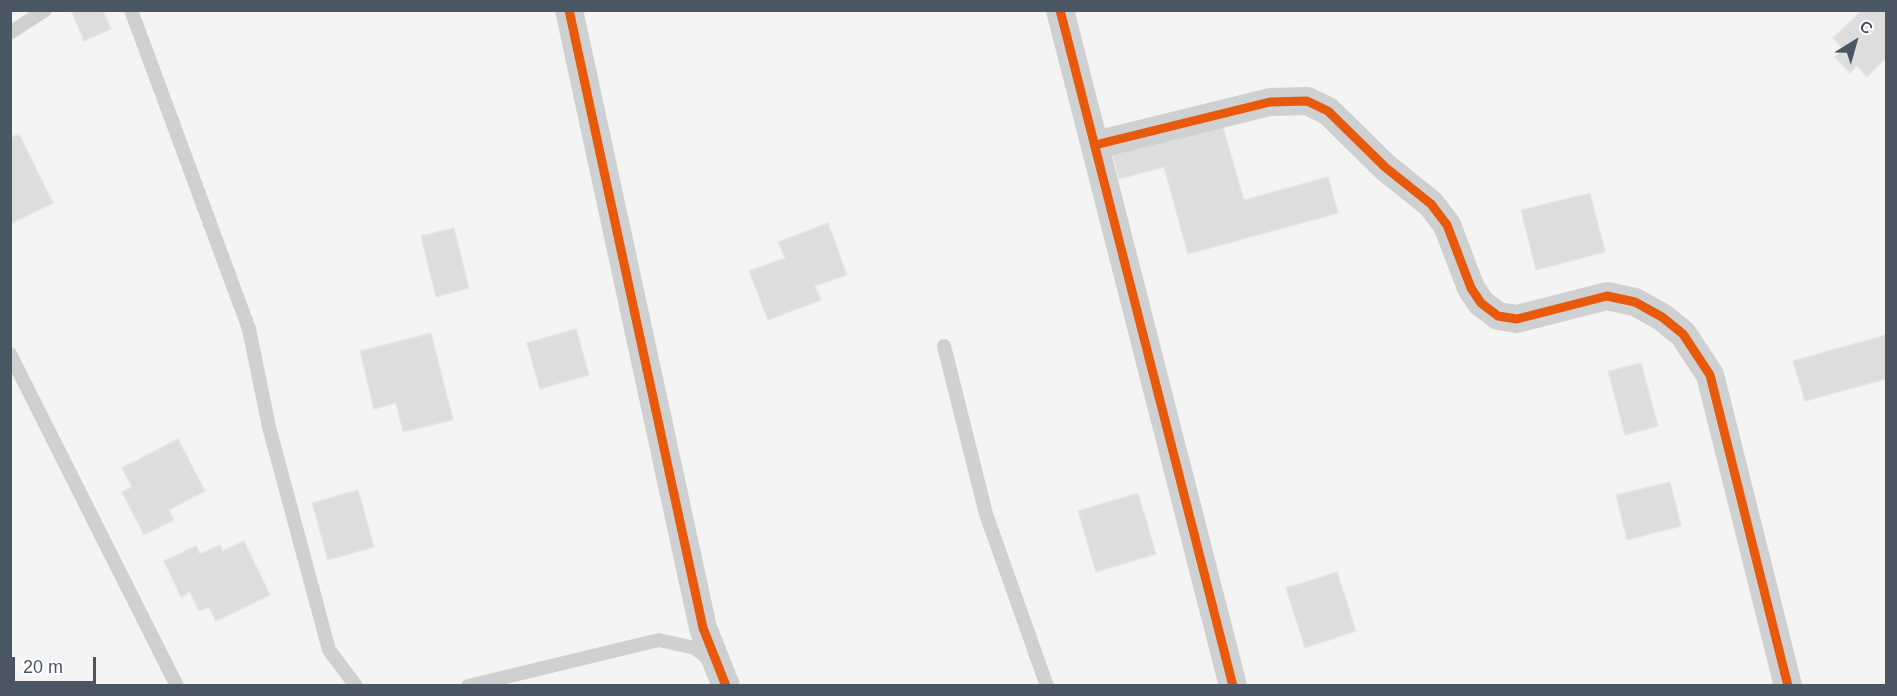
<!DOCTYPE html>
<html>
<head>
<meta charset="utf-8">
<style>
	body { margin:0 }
	#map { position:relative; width:1897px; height:696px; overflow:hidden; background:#f4f4f4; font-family:Arial,sans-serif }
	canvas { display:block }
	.frame { position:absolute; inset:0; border:12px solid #4a5661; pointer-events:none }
	.north { position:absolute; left:1825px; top:12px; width:60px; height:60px; -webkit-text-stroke:4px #fff; paint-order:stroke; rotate:37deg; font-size:16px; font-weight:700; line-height:24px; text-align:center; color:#4a5661 }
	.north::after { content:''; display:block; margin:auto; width:21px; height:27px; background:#4a5661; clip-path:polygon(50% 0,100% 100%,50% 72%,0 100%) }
	.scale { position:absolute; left:12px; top:657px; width:84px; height:27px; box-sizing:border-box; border:3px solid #4a5661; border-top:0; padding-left:8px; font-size:18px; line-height:21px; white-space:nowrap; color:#4a5661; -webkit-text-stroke:4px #fff; paint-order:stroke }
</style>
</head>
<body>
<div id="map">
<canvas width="1897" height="696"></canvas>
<div class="frame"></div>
<div class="north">С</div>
<div class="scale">20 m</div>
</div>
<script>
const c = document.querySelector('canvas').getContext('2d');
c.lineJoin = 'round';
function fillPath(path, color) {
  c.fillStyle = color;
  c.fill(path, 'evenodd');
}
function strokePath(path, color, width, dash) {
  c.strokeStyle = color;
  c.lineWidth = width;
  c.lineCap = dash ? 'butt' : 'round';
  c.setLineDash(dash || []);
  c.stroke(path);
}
const building = new Path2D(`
	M71,10h32l8,19 -27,12z
	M1862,10h21l3,4v44l-19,19 -10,-11 -7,7 -15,-16 8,-8 -10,-11z
	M1220,117l24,83 84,-23 10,36 -150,41 -24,-87 -45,12 -9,-32z
	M19,134l34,69 -43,21v-86z
	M1590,193l15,59 -69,18 -15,-60z
	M828,223l19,52 -32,11 6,14 -53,20 -19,-49 36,-13 -7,-16z
	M454,228l15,60 -33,9 -15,-61z
	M576,329l13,46 -49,14 -13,-46z
	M431,333l22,87 -50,12 -7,-29 -22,6 -14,-58z
	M1886,335v44l-81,22 -12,-40z
	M1641,363l17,63 -33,9 -17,-64z
	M178,439l27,52 -36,19 5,10 -30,15 -22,-43 10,-5 -10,-19z
	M1670,482l11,44 -54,14 -11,-45z
	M358,490l16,57 -46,13 -16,-57z
	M1138,493l18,61 -60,18 -18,-61z
	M244,541l26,54 -54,26 -7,-14 -10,4 -9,-19 -9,5 -17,-36 32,-15 4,8 20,-9 3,6z
	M1337,572l19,59 -51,17 -19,-60z`);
const lane = new Path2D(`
	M131,10l118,319 20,98 60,223 27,36
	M10,33l35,-23
	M944,346l42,168 61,172
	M10,354l167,332
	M468,686l191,-46 36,8 15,12`);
const street = new Path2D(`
	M569,10l134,618 23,58
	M1060,10l173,676
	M1095,145l175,-43 37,-1 21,10 57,56 46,37 16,21 24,63 10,15 17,13 19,3 90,-23 28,6 27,15 21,17 27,41 78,311`);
const cycleway = new Path2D(`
	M569,10l134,618 23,58
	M1060,10l173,676
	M1095,145l175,-43 37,-1 21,10 57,56 46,37 16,21 24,63 10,15 17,13 19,3 90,-23 28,6 27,15 21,17 27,41 78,311`);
fillPath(building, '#ddddde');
strokePath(building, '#e5e6e7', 1.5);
strokePath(lane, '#ced0d2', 14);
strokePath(street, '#ced0d2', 28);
strokePath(cycleway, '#e8590c', 9);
</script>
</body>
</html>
